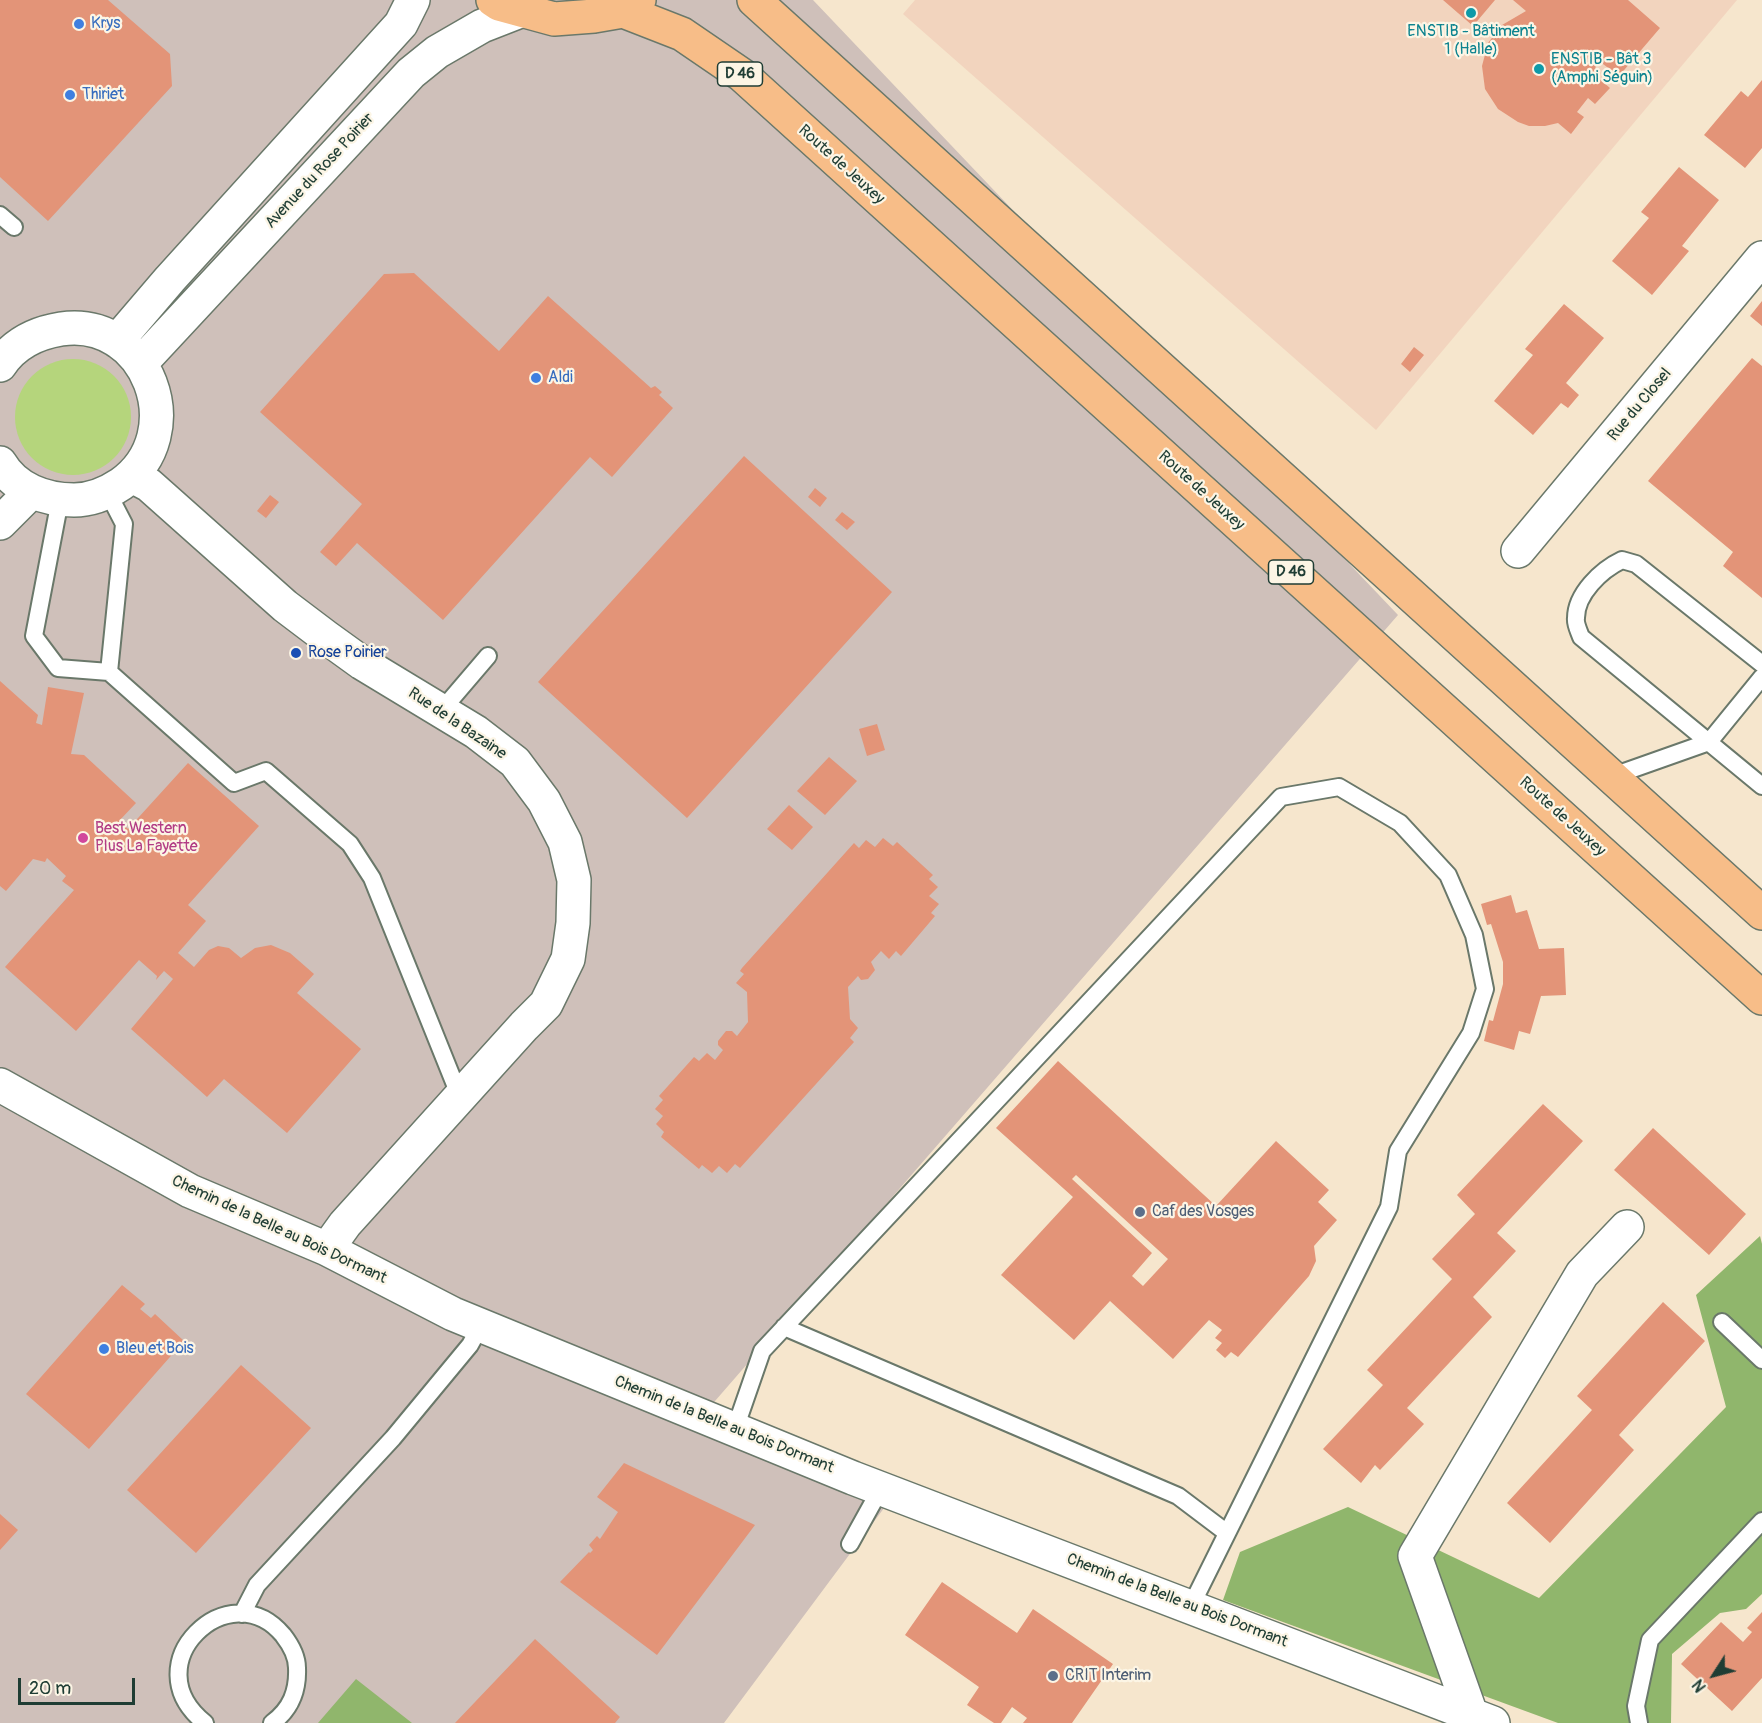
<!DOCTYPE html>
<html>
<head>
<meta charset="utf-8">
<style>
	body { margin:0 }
	#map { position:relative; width:1762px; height:1723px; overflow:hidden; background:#f6e6cd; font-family:Pangolin,sans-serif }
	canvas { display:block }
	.north { position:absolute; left:1684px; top:1645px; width:60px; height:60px; -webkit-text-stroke:4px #fcf5e5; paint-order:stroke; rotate:234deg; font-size:16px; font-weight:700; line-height:24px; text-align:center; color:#1f3d34 }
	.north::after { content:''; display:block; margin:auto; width:21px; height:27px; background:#1f3d34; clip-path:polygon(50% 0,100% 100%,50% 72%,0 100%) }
	.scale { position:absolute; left:18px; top:1678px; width:117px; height:27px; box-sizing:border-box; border:3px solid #1f3d34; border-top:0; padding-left:8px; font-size:18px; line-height:21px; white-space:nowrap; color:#1f3d34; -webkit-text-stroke:4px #fcf5e5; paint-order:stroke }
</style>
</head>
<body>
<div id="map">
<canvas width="1762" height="1723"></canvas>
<div class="north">N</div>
<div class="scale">20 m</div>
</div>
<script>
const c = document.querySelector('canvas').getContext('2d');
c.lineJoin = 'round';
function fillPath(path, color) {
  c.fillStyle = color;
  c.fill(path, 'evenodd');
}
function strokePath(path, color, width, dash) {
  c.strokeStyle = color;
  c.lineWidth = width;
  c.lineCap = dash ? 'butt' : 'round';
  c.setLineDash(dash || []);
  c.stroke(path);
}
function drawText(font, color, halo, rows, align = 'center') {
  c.font = font + ' Pangolin,sans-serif';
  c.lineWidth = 4.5;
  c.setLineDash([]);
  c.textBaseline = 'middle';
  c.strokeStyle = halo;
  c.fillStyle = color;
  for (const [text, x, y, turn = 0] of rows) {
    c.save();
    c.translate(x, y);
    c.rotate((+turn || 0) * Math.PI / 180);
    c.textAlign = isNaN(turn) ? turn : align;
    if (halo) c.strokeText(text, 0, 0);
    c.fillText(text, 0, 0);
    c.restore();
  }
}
const built = new Path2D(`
	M915,0h822l-361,430 -473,-416z`);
const industrial = new Path2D(`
	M0,0h813l585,615 -696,801 191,80 -169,227h-724z`);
const green = new Path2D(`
	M15 417a58 58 0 1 1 116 0a58 58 0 1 1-116 0Z`);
const forest = new Path2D(`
	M1760,1236l2,8v350l-16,15 -26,4 -48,41 -1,69h-113l-335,-123 17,-48 108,-45 191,91 187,-191 -30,-112z
	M356,1679l56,44h-94z`);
const building = new Path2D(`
	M0,0h108l62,54 2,32 -124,135 -48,-44z
	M1443,0h52l-22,26z
	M1513,0h115l32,28 -41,48 -24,-18 1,18 14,12 -15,16 -7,-6 -11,14 7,5 -13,17 -13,-11 -13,3h-16l-11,-4 -20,-13 -13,-20 -3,-23 6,-23 14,-18 24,-14z
	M1762,80v68l-17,20 -41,-33 37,-44 7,6z
	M1679,167l40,33 -37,46 7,5 -37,44 -40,-34 37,-43 -8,-6z
	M414,273l85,78 49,-55 103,92 4,-2 7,6 -3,3 14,13 -61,69 -22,-20 -147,163 -86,-77 -21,23 -16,-14 42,-48 -102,-92 124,-138z
	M1762,301v25l-12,-10z
	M1564,304l40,34 -38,45 13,12 -11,13 -7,-5 -28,32 -39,-34 39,-46 -8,-6z
	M1414,347l10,8 -14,17 -9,-8z
	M1752,358l10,8v232l-39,-32 10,-14 -85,-71z
	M744,456l148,136 -205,226 -149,-136z
	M815,488l12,10 -7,9 -12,-10z
	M270,495l9,7 -13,16 -9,-7z
	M842,512l13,10 -8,8 -12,-10z
	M0,681l38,34 -2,8 6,2 6,-38 36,6 -13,61 13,1 52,48 -17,18 9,8 60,-66 71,63 -71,79 18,16 -28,32 16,14 15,-17 9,-4 11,2 12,10 14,-10 16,-3 19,8 24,21 -17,19 64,56 -74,84 -63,-54 -17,18 -76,-68 42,-50 -9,-8 -8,9 1,-4 -18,-16 -63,71 -71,-64 69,-77 -12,-9 4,-5 -19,-18 -2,4 -12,-3 -27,32 -6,-5z
	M877,724l8,26 -18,6 -8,-27z
	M829,757l28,24 -32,34 -28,-24z
	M789,805l24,22 -21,23 -25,-21z
	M883,838l10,8 4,-4 36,33 -4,4 9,8 -9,9 10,8 -8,9 4,3 -34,40 -5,-5 -7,8 -8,-8 -10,11 4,8 -7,9 -7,1 -3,-4 -10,11 2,32 8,9 -8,10 4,4 -114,126 -5,-4 -8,9 -8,-7 -7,7 -10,-8 -3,4 -38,-32 3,-5 -8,-8 7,-8 -8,-7 8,-9 -4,-4 35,-39 5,4 8,-8 8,7 8,-10 -5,-5v-4l8,-10h6l5,5 11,-14 -1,-30 -11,-9 8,-9 -4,-3 2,-3 112,-125 5,5 7,-8 9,7z
	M1511,895l5,18 11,-3 12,39 25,-1 2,47 -25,1 -11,38 -11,-3 -5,19 -30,-9 5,-21 4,1 10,-37v-22l-12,-38 -4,1 -6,-21z
	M1058,1061l158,145 60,-65 53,49 -11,12 19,18 -23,26 2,15 -7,15 -71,81 -7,-5 -6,6 -9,-8 6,-7 -7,-5 7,-8 -13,-10 -36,39 -63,-58 -36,39 -73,-65 72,-78 -77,-69zM1076,1175l92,84 -25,27 -11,-10 20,-23 -80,-74z
	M1543,1104l40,37 -86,92 19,18 -43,46 19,20 -85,91 17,16 -44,46 -5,-5 -14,18 -38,-34 60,-64 -16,-15 85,-91 -20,-20 43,-45 -18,-19z
	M1653,1128l93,86 -37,41 -95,-85z
	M122,1285l23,19 -5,5 11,9 4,-4 29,27 -95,108 -63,-55z
	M1663,1302l42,39 -86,94 15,15 -84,93 -43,-40 85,-93 -15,-14z
	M241,1365l70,63 -115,125 -69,-63z
	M624,1463l131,62 -98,130 -97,-73 29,-30 1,1 3,-3 -4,-5 8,-9 3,3 18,-27 -21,-15z
	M0,1514l18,16 -18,20z
	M942,1582l75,51 16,-24 80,55 -41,59h-49l4,-5 -15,-11 -11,16h-7l-27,-18 12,-18 -74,-52z
	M1762,1612v66l-30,33 -51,-47 40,-42 22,20 9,-10 -5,-4z
	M535,1639l85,78 -5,6h-160z`);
const lane = new Path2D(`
	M0,215l14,12
	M108,493l16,31 -15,148 125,111 32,-12 84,73 22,34 88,219
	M60,500l-26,136 24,32 51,4
	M1762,664l-126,-100 -14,-4c-21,10 -46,34 -46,58 -1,6 3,13 5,19l181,149
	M441,711l47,-55
	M1610,777l99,-35 53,-65
	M1722,1322l40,38
	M784,1327l394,169 49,37
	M735,1429l27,-78 519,-554 58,-10 61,36 48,52 26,60 11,54 -14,44 -73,118 -9,56 -198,399
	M850,1544l31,-56
	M242,1614l15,-29 136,-147 77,-93 11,-20
	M205,1723c-74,-59 25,-152 78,-88 7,9 14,20 14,33 1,23 -6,41 -25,55
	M1639,1723l-3,-17 14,-66 112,-119`);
const street = new Path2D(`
	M117,341l53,-62 231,-255 12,-24
	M141,363l270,-290 26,-21 45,-26 41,-16
	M0,365c14,-21 36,-32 61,-36 87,-13 131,105 60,155 -15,10 -29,16 -47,16 -29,0 -59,-11 -74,-37
	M132,476l17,9 136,121 41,31 36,26 114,69 39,30 29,39 21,41 9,38 -1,43 -5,36 -22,45 -22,22 -179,198 -18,25
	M0,523l31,-31
	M1518,551l244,-293
	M0,1085l190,106 137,58 126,65 400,164 640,245
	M1471,1714l-56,-158 167,-282 45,-47`);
const primary = new Path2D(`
	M493,0l6,4 55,15 40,-3 29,-5 16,-11
	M754,0l1008,913
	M623,11l59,23 60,41 1020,923`);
const markers = [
	[1471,13,6,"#0f9aa8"],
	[79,24,6,"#3f7fe0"],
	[1539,69,6,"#0f9aa8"],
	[70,95,6,"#3f7fe0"],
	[536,378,6,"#3f7fe0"],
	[296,653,6,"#1a4fb4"],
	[83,838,6,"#d1479c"],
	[1140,1212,6,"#5c6f8a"],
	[104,1349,6,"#3f7fe0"],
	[1053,1676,6,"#5c6f8a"]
];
const shields = [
	[740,74,45],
	[1291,572,45]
];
const shieldNames = [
	["D 46",740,74],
	["D 46",1291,572]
];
const shopNames = [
	["Krys",91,24],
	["Thiriet",82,95],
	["Aldi",548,378],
	["Bleu et Bois",116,1349]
];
const cultureNames = [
	["ENSTIB - Bâtiment",1471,32],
	["1 (Halle)",1471,50],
	["ENSTIB - Bât 3",1551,60,"left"],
	["(Amphi Séguin)",1551,78,"left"]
];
const streetNames = [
	["Route de Jeuxey",841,165,42],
	["Avenue du Rose Poirier",320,171,-47],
	["Rue du Closel",1640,405,-50],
	["Route de Jeuxey",1201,491,42],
	["Rue de la Bazaine",457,724,34],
	["Route de Jeuxey",1562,817,42],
	["Chemin de la Belle au Bois Dormant",279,1230,25],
	["Chemin de la Belle au Bois Dormant",724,1425,22],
	["Chemin de la Belle au Bois Dormant",1177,1601,21]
];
const transitNames = [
	["Rose Poirier",308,653]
];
const hotelNames = [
	["Best Western",95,829],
	["Plus La Fayette",95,847]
];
const serviceNames = [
	["Caf des Vosges",1152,1212],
	["CRIT Interim",1065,1676]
];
fillPath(built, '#f2d4be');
fillPath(industrial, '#cfc0ba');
fillPath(green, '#b5d57c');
fillPath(forest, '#90b66c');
fillPath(building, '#e39478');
strokePath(lane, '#6a786a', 20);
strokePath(street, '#6a786a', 36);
strokePath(primary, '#6a786a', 36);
strokePath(lane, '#fff', 16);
strokePath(street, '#fff', 33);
strokePath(primary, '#f7bd88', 33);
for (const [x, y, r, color] of markers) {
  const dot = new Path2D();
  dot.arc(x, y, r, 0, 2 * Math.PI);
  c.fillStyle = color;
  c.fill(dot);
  strokePath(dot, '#fcf5e5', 2);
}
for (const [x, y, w] of shields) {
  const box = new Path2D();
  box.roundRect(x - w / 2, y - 12, w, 24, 4.5);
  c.fillStyle = '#fcf5e5';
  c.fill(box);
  strokePath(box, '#1f3d34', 1.5);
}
drawText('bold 15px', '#1f3d34', null, shieldNames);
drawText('16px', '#366cbe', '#fcf5e5', shopNames, 'left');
drawText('16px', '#0d838f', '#fcf5e5', cultureNames);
drawText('16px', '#1f3d34', '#fcf5e5', streetNames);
drawText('16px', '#164399', '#fcf5e5', transitNames, 'left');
drawText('16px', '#b23c85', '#fcf5e5', hotelNames, 'left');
drawText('16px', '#4e5e75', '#fcf5e5', serviceNames, 'left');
</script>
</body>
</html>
